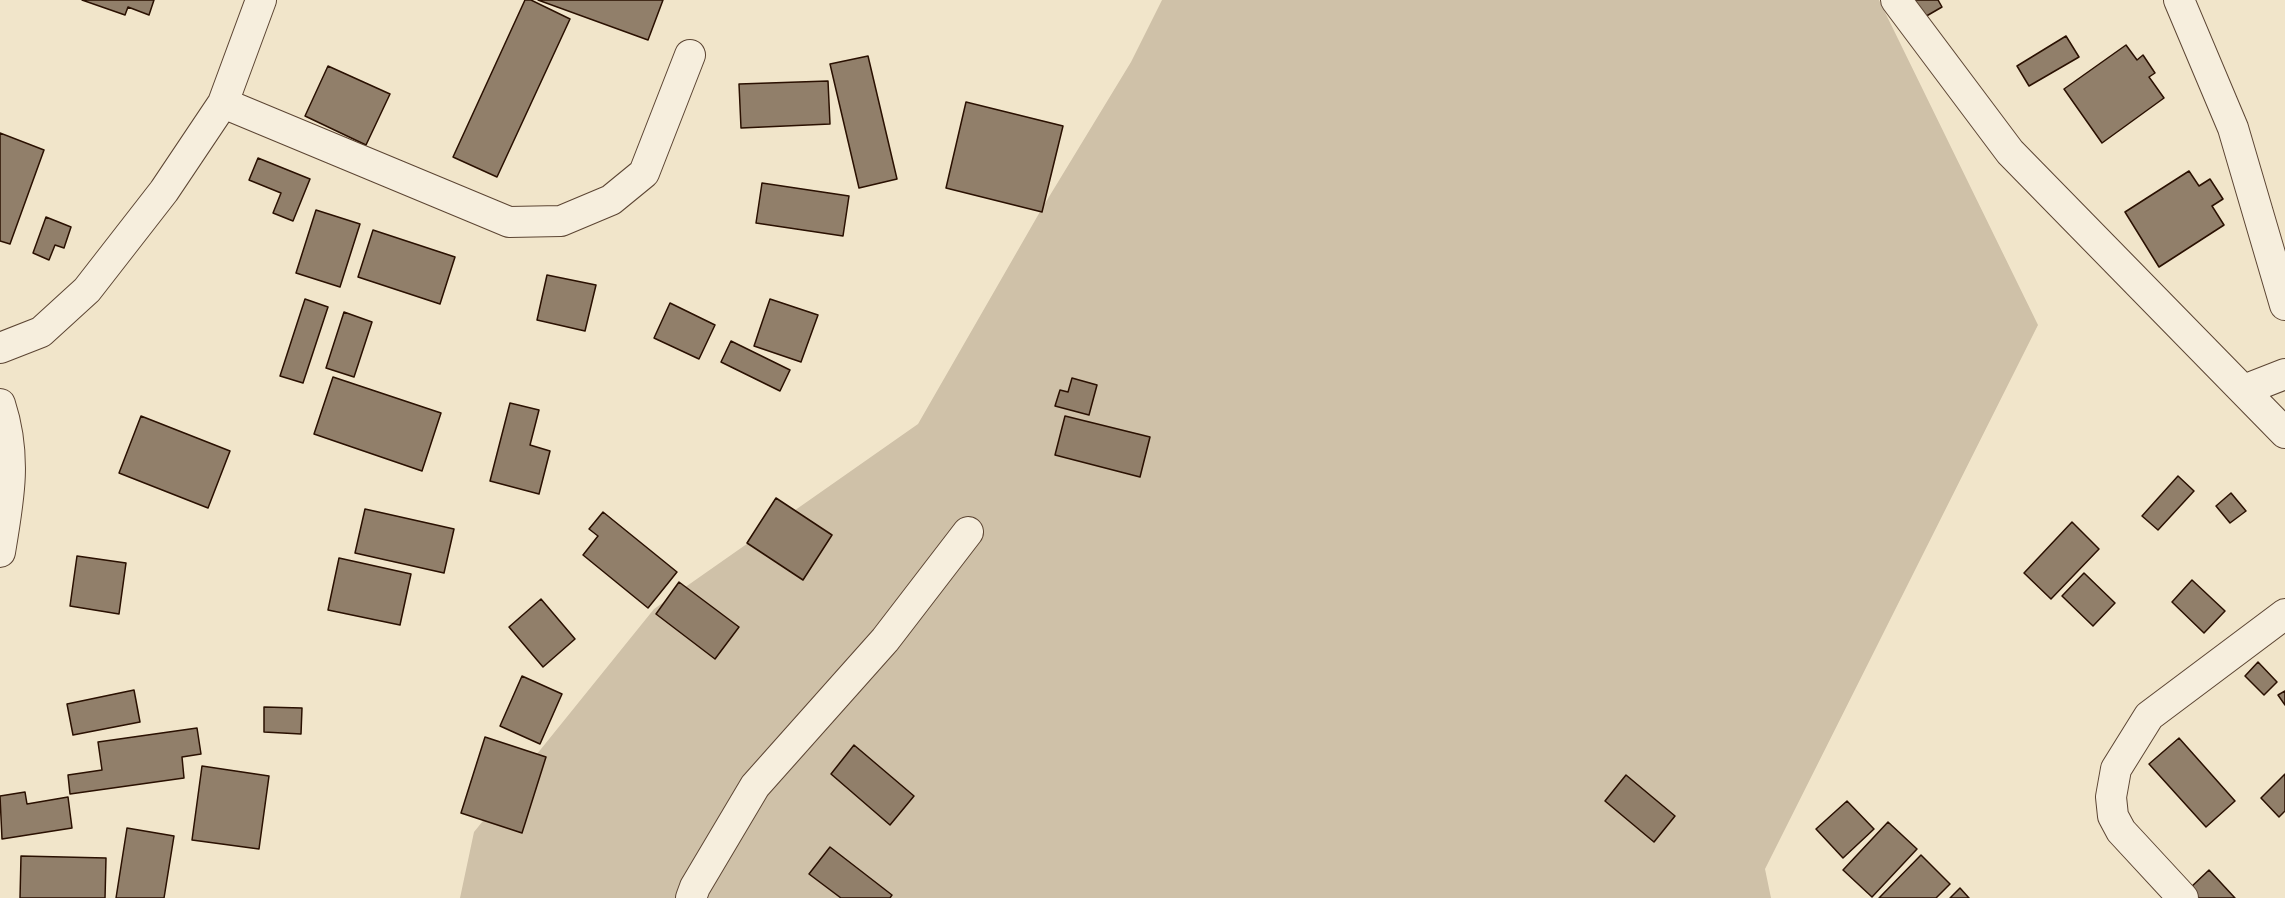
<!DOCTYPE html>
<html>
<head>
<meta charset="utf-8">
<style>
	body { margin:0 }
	canvas { display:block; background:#f1e5ca }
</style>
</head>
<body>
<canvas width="2285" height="898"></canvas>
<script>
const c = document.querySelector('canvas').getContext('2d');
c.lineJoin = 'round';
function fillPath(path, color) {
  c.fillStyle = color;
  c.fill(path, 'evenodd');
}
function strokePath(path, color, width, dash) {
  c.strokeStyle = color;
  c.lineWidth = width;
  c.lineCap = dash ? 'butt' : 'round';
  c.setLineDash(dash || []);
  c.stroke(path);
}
const green = new Path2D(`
	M1162,0h717l159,325 -273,544 6,29h-1311l14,-66 180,-223 264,-185 123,-214 90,-148z`);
const building = new Path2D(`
	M82,0h72l-5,15 -21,-8 -3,8z
	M525,0h6l39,19 -73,158 -44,-20z
	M538,0h125l-15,40z
	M1913,0h25l4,7 -19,11z
	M2066,36l13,21 -50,29 -12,-20z
	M2126,45l11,15 6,-5 12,18 -6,4 15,21 -62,45 -38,-54z
	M868,56l29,123 -38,9 -29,-124z
	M328,66l62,28 -24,51 -61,-29z
	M828,81l2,43 -89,4 -2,-44z
	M966,102l97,24 -21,86 -96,-24z
	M0,133l44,17 -34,94 -10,-3z
	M258,158l52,21 -17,42 -20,-8 8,-20 -32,-13z
	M2189,171l10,15 11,-7 13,20 -11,7 12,19 -65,42 -34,-55z
	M762,183l87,13 -6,40 -87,-13z
	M316,210l44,14 -20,63 -44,-14z
	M46,217l25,10 -7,21 -9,-3 -6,15 -16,-7z
	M373,230l82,27 -15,47 -82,-27z
	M547,275l49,10 -11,46 -48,-11z
	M305,299l23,8 -25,76 -23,-7z
	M770,299l48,16 -17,47 -47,-16z
	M670,303l45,22 -16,34 -45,-21z
	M344,312l28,10 -18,55 -28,-9z
	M731,341l59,29 -10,21 -59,-29z
	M333,377l108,36 -19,58 -108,-37z
	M1072,378l25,7 -8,30 -34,-9 5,-16 8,2z
	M510,403l29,7 -9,35 20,6 -11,43 -49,-13z
	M141,416l89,35 -22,57 -89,-35z
	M1065,416l85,21 -10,40 -85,-22z
	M2178,476l16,15 -36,39 -16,-14z
	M2231,493l15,18 -16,12 -14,-17z
	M776,498l56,37 -29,45 -56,-37z
	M365,509l89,20 -10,44 -89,-20z
	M603,512l74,60 -29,36 -65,-53 15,-19 -9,-7z
	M2072,522l27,27 -48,50 -27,-26z
	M77,556l49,7 -7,51 -49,-8z
	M339,558l72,16 -11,51 -72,-15z
	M2084,573l31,30 -22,23 -31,-30z
	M2192,580l33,31 -21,22 -32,-31z
	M679,582l60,45 -24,32 -59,-45z
	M541,599l34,40 -32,28 -34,-40z
	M2258,662l19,20 -13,13 -19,-19z
	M522,676l40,18 -22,50 -40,-18z
	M134,690l6,32 -67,13 -6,-31z
	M2285,691v14l-7,-10z
	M264,707l38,1 -1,26 -37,-2z
	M197,728l4,26 -19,3 2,21 -114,16 -2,-19 34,-5 -4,-28z
	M485,737l61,20 -24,76 -61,-20z
	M2179,738l56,63 -29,26 -57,-63z
	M854,745l60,51 -24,29 -59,-51z
	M202,766l67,10 -10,73 -67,-9z
	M2285,774v37l-6,6 -18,-19z
	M1626,775l49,41 -21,26 -49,-41z
	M25,792l2,12 41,-7 4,31 -70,11 -2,-43z
	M1847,801l27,28 -31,29 -27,-29z
	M1888,822l29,27 -45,48 -29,-27z
	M127,828l47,8 -10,62h-48z
	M830,847l62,48 -2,3h-49l-32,-24z
	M1921,855l29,29 -14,14h-57z
	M21,856l85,2 -1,40h-85z
	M2209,870l26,28h-38l-8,-9z
	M1960,888l9,10h-19z`);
const minor = new Path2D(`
	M1896,0l114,152 275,281
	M2179,0l54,128 52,177
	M223,103l286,119 52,-1 50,-21 33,-27 46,-118
	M0,348l41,-16 46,-42 77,-99 59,-88 38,-103
	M2244,390l41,-16
	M0,404c17,52 9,95 0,148
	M691,898l4,-11 60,-101 130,-146 83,-108
	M2183,898l-62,-67 -8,-15 -2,-19 5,-28 33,-53 136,-102`);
fillPath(green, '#cfc1a8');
fillPath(building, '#917f6a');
strokePath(building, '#2a1001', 1.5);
strokePath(minor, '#5c4533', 32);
strokePath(minor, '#f6eedd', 30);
</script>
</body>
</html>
